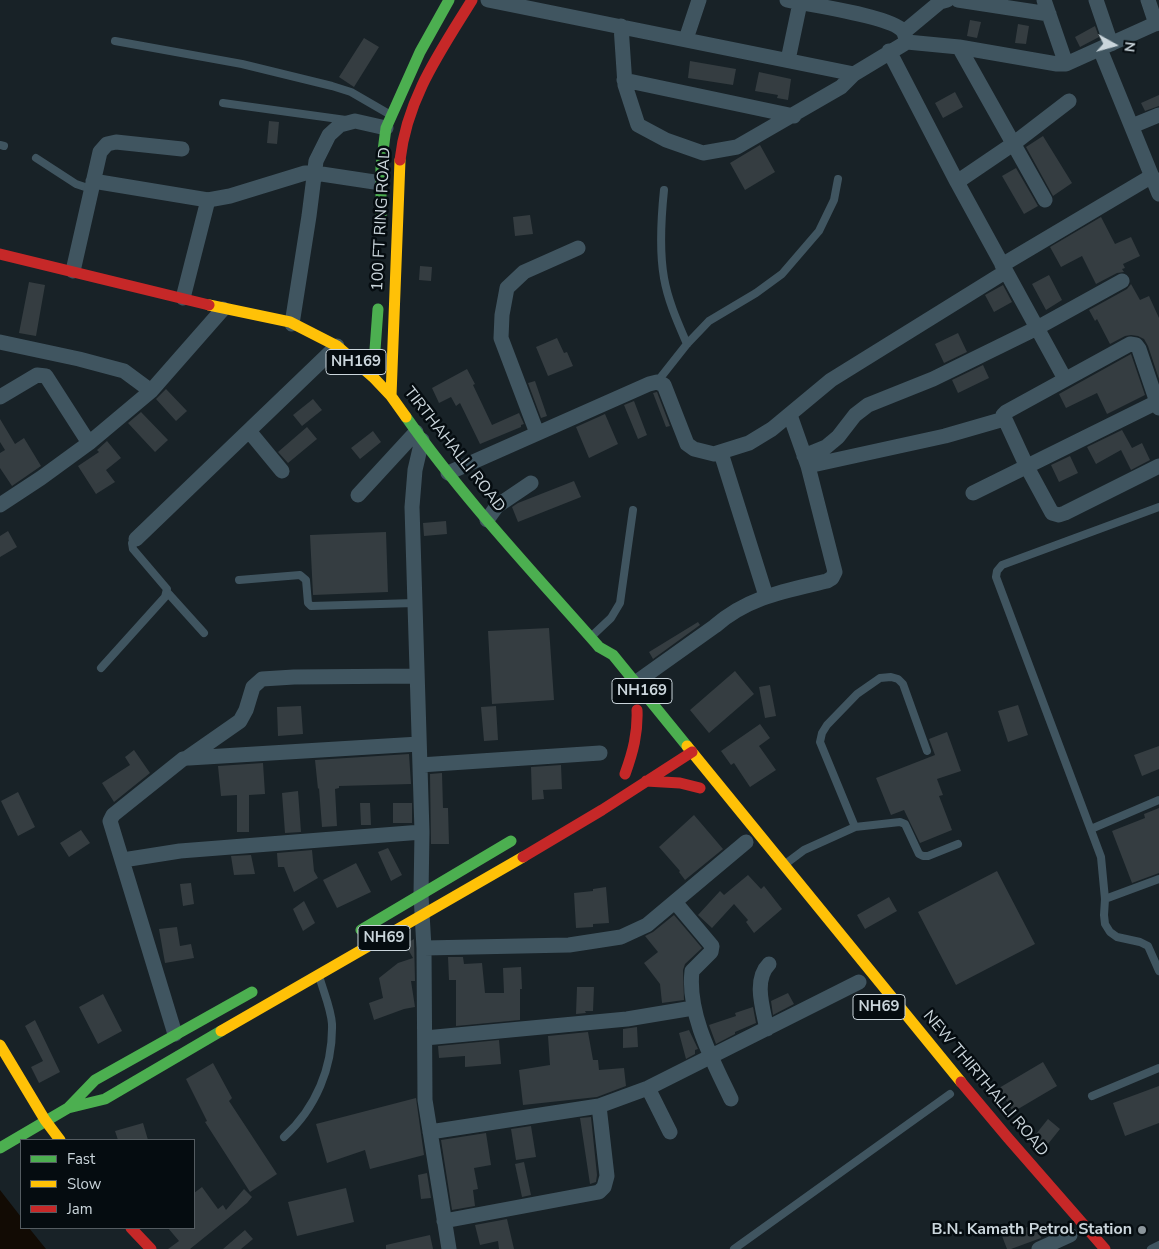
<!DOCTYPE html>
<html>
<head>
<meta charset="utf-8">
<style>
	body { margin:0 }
	#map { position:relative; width:1159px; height:1249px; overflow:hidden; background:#182227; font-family:"Nunito Sans",sans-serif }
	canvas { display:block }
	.legend { position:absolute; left:20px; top:1139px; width:175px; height:90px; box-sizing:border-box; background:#050c10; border:1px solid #545c61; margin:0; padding:6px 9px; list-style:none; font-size:15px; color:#cad5db }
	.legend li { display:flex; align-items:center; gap:10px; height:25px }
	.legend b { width:25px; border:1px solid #545c61 }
	.north { position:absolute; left:1089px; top:20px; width:50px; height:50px; -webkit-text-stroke:4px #050c10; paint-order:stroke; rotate:97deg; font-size:14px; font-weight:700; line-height:20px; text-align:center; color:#cad5db }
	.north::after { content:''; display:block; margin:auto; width:18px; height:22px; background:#cad5db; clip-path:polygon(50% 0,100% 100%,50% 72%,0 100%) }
</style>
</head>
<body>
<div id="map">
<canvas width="1159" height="1249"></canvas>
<ul class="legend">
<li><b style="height:6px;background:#4caf50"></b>Fast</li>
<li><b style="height:6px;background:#ffc107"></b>Slow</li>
<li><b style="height:6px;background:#c62828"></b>Jam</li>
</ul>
<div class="north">N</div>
</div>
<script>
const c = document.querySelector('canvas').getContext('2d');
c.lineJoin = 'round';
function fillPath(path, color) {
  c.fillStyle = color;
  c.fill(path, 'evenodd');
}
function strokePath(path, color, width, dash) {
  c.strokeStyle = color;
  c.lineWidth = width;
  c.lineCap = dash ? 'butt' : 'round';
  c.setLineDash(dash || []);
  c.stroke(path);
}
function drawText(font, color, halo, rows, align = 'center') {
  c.font = font + ' "Nunito Sans",sans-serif';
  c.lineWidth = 5;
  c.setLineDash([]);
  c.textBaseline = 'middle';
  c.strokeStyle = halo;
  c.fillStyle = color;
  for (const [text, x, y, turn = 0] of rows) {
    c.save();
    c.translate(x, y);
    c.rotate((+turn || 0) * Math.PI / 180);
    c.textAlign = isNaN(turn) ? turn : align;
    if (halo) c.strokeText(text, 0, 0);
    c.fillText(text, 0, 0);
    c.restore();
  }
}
const water = new Path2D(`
	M0,1190l21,27v11h8l17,21h-46z`);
const building = new Path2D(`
	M970,20l11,2 -4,16 -10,-2z
	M1018,24l11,2 -3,18 -11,-1z
	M1095,26l4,11 -19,10 -5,-10z
	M364,38l15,9 -25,40 -15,-10z
	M690,61l46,8 -3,16 -45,-7z
	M759,72l32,7 -3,21 -11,-2 1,-3 -23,-4z
	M955,92l8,15 -20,11 -8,-15z
	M1159,95v11l-14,5 -4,-8z
	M269,121l10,1 -2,22 -10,-1z
	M1043,136l29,47 -19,13 -27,-49z
	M760,145l15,27 -30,18 -15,-27z
	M1016,168l22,38 -14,8 -22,-38z
	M530,215l3,19 -18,2 -2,-19z
	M1101,217l14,27 16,-7 9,19 -17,8 2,4 -3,1 2,3 -7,1 -21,11 -14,-28 -21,11 -11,-20z
	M420,266l12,1 -1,14 -12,-1z
	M1049,275l13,25 -16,10 -14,-26z
	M29,282l16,3 -9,51 -17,-3z
	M1131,284l9,16 9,-4 10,22v61l-11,-33 -4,-7 -6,-3 -7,-1 -6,1 -15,8 -13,-25 -2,2 -6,-11 38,-21z
	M1003,285l9,17 -18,10 -9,-17z
	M958,333l9,19 -23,11 -9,-19z
	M557,338l7,15 3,-1 6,14 -25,10 -12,-29z
	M1131,354l14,41 -38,19 -10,-21 -31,15 -7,-14z
	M983,365l6,13 -31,15 -6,-13z
	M467,369l8,15 -2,1 19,40 27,-12 5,11 -3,1v2l-41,17 -20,-41 -4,3 -5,-9 -12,6 -7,-15z
	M535,381l12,35 -6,2 -13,-35z
	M166,389l21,22 -11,10 -20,-22z
	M657,392l13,34 -4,1 -13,-34z
	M313,399l9,11 -20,16 -9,-11z
	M634,401l13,34 -9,4 -14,-34z
	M141,412l27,28 -13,12 -27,-29z
	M605,414l13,30 -29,14 -13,-31z
	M0,419l15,25 9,-6 17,28 -29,20 -12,-18v-15l5,-3 -5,-8z
	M307,427l10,12 -29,24 -10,-11z
	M1122,430l10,18 10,-5 8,17 -19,10 -10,-20 -25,14 -9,-17z
	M373,431l8,11 -21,17 -9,-11z
	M107,441l14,17 -15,12 9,12 -19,12 -18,-28 21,-14 -2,-2z
	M1070,456l8,17 -19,9 -8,-17z
	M574,481l7,16 -63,25 -6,-15 6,-4z
	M446,521l1,13 -23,2 -1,-13z
	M8,531l9,16 -17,10v-21z
	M386,532l2,60 -75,3 -3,-60z
	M698,622l2,3 -47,34 -4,-7z
	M549,628l5,72 -62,4 -4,-73z
	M735,671l19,23 -45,39 -19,-23z
	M770,685l6,31 -11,2 -6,-31z
	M1018,705l10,30 -20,7 -10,-31z
	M301,706l2,28 -25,2 -1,-29z
	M496,706l2,34 -14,1 -3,-34z
	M760,724l10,14 -11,8 17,24 -26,17 -16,-24 -3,2 -10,-14z
	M947,732l14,39 -24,8 6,16 -4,1 13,34 -32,13 -16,-33 -13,5 -15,-37 59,-23 -6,-16z
	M1159,746v23l-17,7 -8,-21z
	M134,750l16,23 -36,29 -12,-19 28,-18 -5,-8z
	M409,754l2,30 -72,2v2l-4,1 2,37 -15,1 -3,-39 -1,1 -3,-29z
	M263,763l2,31 -16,1v37h-12v-37l-16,1 -3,-30z
	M561,765l1,24 -19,1 1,9 -12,1 -1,-33z
	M442,773l1,35h5l1,36h-18l-1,-70z
	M298,791l3,41 -16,1 -3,-40z
	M18,792l17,35 -17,9 -17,-35z
	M360,803h10l1,22h-10z
	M393,803h19v20h-19z
	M1159,808v65l-27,10 -20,-52 33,-13 -1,-4z
	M694,815l29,34 -38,31 -6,-8 1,-1 -21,-24z
	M81,830l9,13 -21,14 -9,-14z
	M388,848l14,27 -11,6 -13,-29z
	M312,850l2,21 4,7 -24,14 -10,-25h-6l-1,-14z
	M251,855l4,19 -21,1 -3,-19z
	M356,863l15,29 -34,16 -14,-28z
	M997,871l38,73 -79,41 -38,-73z
	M748,875l13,14 3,-3 18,23 -28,24 -8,-11 2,-2 -14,-16 -22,24 -14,-13 22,-24 4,4z
	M191,883l3,21 -11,2 -3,-22z
	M606,887l3,36 -16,1v3l-17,1 -2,-35 19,-2v-2z
	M889,897l8,14 -32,18 -8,-14z
	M304,901l11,22 -12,8 -10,-22z
	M674,915l28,33 -17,16 -2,6 1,30 -22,3 -2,-19 -16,-21 14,-11 -13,-16 8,-4z
	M177,927l3,19 11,-2 3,14 -29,5 -6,-34z
	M414,939l1,42h-4l4,26 -11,2 -30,11 -5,-17 14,-5 -4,-20 19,-15 15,-5 -8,-14z
	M448,957h15l1,7 18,-1 3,30h19l-1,-25 18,-1 1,22h-2v31l-64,6v-46h-7z
	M577,987h17l-1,24h-8l1,2 -10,1z
	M788,993l6,11 -21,11 -2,-14z
	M103,994l19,37 -24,13 -19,-37z
	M753,1007l3,16 -21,9v2l-19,10 -7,-19 27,-9 -1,-3z
	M35,1020l25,52 -21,11 -8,-16 12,-6 -18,-35z
	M637,1027l1,20 -15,1v-19z
	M689,1030l9,19 -3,1v4l-9,5 -7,-26z
	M588,1032l5,28h5l1,10 25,-2 2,18 -29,11 -74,8 -4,-35 31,-5 -2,-29z
	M499,1040l2,24 -36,3v-11l-26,2 -1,-12z
	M1043,1062l14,24 -44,26 -14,-24z
	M213,1063l19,35 -3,3 48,73 -27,18 -45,-70 2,-1 -21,-42z
	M1159,1086v37l-34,13 -12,-33z
	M416,1098l8,57 -54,14 -5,-19 -38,13 -11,-39z
	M591,1117l6,58 -1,7 -6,2 -10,-66z
	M1048,1119l12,10 -16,20 -12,-10z
	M143,1123l5,17h-30l-3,-9z
	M531,1126l5,31 -20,3 -5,-31z
	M486,1133l5,32 -17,3 4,21 -5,1 2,16 -23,4 -11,-70z
	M524,1162l7,33 -9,2 -7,-33z
	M427,1173l4,25 -10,1 -3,-24z
	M202,1187l16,22 5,-4 3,5 18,-21 8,8 -5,6 -57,46h-22l11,-8 -11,-13h26v-35z
	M346,1188l8,34 -57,14 -9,-34z
	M507,1219l7,30h-15l-1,-8 -18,4 -5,-20z
	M1036,1224l5,14 -30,11h-4l-5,-13z
	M245,1230l8,9 -12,10h-18z
	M430,1235l3,14h-47v-4z`);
const lane = new Path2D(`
	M115,41l127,23 90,22 19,6 38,22
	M223,103l123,17
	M0,145l4,1
	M36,158l40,26 15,5
	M664,190c-3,29 -5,60 0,88 4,23 14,45 23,66
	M657,382l30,-38 22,-23 47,-28 26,-19 37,-43 15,-31 4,-21
	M1159,507l-157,58 -5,6 -1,6 105,280 4,42 -1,16 1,9 5,8 7,5 23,5 8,4 11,25
	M239,580l61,-5 6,5 2,23 3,3 104,-3
	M167,592l37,41
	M594,634l17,-16 9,-15 13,-93
	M101,668l64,-71 2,-8 -34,-40 -1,-6 4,-4
	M855,827l45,-5 5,2 14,30 4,2h5l30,-12
	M1091,829l68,-29
	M788,862l16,-12 51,-23 -35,-85 2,-9 5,-8 30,-31 23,-16 11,-1 7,2 5,5 24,67
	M1105,899l54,-20
	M1092,1096l67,-28
	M284,1137c32,-29 49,-70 48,-113 -1,-15 -8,-31 -12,-45
	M734,1249l216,-155
	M1151,1249l8,-4`);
const street = new Path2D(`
	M488,0l366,74 53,-32 52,5 98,17h9l93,-42
	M787,0c22,5 104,16 116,31 2,3 3,8 4,11
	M958,0l91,14
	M1044,0l22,64
	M1096,0l15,44
	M1148,0l8,24
	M621,26l4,59 13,40 28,15 37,13 34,-6 104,-60 13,-13
	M904,32l36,-30 7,-2
	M686,39l13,-39
	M959,47l86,153
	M1100,49l59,145
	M889,51l68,131 108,197
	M788,60l12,-57
	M624,80l170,36
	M1132,126l27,-11
	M93,181l115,19 22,-4 75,-23h10l66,10
	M957,182l56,-38 56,-43
	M1002,265l150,-89
	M73,271l27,-119 7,-8 9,-2 66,7
	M183,298l25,-98
	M292,324l17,-108 7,-55 13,-26 11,-10 15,-4 31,7
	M0,342l79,17 45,12 27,20
	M0,397l37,-22 9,1 43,67
	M1159,408l-20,-59 -3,-4 -6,-1 -124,68 -3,3 24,52 25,46 7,2 6,-2 94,-47
	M249,431l33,40
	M537,433l-36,-95 1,-23 5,-27 17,-16 54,-24
	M422,440l-7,30 -3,37 10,325 -1,63 3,53 1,152 24,149
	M721,453l45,143
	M804,456l22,-9 12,-10 17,-22 13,-10 65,-26 104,-51 85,-47
	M808,466l137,-30 59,-17
	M448,473l201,-89 8,-2 7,3 23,59 7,5 20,5 35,-11 23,-14 59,-49 174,-108
	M973,493l184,-91
	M358,495l58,-63
	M0,505l41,-27 48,-35 62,-52 72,-82
	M487,520l10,-14 34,-23
	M136,539l201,-193
	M635,683l80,-57c33,-29 70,-35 112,-45l5,-3 3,-6 -27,-106 -18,-51
	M189,758l230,-14
	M420,765l180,-12
	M123,860l57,-9 242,-19
	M675,902l37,44 -1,6 -19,19c-5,43 21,90 39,128
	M424,948l145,-3 52,-8 26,-12 99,-83
	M767,1029c-4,-20 -14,-49 2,-65
	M175,1034l-65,-213 3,-6 70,-56 4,-1 53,-37 6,-11 7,-23 9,-8 32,-2 123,-1
	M425,1038l202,-19 66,-11
	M648,1088l22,44
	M430,1132l169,-26 49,-18 211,-106
	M444,1221l155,-29 5,-5 3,-11 -8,-70
	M1039,1249l31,-14`);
const fast = new Path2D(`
	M381,226v-60l5,-38 34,-76 29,-52
	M373,377l5,-68
	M406,417c58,82 127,155 193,230l14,8 74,91
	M361,930l150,-89
	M68,1108l27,-28 157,-88
	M0,1148l68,-40 37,-9 116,-68`);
const slow = new Path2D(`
	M209,305l81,17 47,24 36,31 18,19 15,21
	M391,396l9,-236
	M687,746l274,336
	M221,1031l302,-174
	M0,1045l45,75 15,20`);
const jam = new Path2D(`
	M400,160c7,-62 40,-108 72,-160
	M0,254l209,51
	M625,774c8,-22 13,-41 12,-64
	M646,781l34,2 20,5
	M523,857l79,-47 90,-58
	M961,1082l47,56 97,111
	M131,1228l20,21`);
const markers = [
	[1142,1230,5,"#8c969c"]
];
const shields = [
	[356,362,60],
	[642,691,60],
	[384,938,52],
	[879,1007,52]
];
const shieldNames = [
	["NH169",356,362],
	["NH169",642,691],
	["NH69",384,938],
	["NH69",879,1007]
];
const streetNames = [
	["100 FT RING ROAD",382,219,-87],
	["TIRTHAHALLI ROAD",454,450,52],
	["NEW THIRTHALLI ROAD",985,1084,50]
];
const poiNames = [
	["B.N. Kamath Petrol Station",1132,1230]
];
fillPath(water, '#120b04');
fillPath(building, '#353d41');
strokePath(lane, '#405560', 8);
strokePath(street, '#405560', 15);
strokePath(fast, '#4caf50', 11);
strokePath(slow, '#ffc107', 11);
strokePath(jam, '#c62828', 11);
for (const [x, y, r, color] of markers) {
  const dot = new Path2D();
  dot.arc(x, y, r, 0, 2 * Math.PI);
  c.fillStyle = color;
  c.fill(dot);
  strokePath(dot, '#050c10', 2);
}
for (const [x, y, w] of shields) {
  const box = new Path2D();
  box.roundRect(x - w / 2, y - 12.5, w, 25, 4);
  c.fillStyle = '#050c10';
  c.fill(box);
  strokePath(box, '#cad5db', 1);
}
drawText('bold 15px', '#cad5db', null, shieldNames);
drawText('16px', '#cad5db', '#050c10', streetNames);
drawText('bold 16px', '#cad5db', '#050c10', poiNames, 'right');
</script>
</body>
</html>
